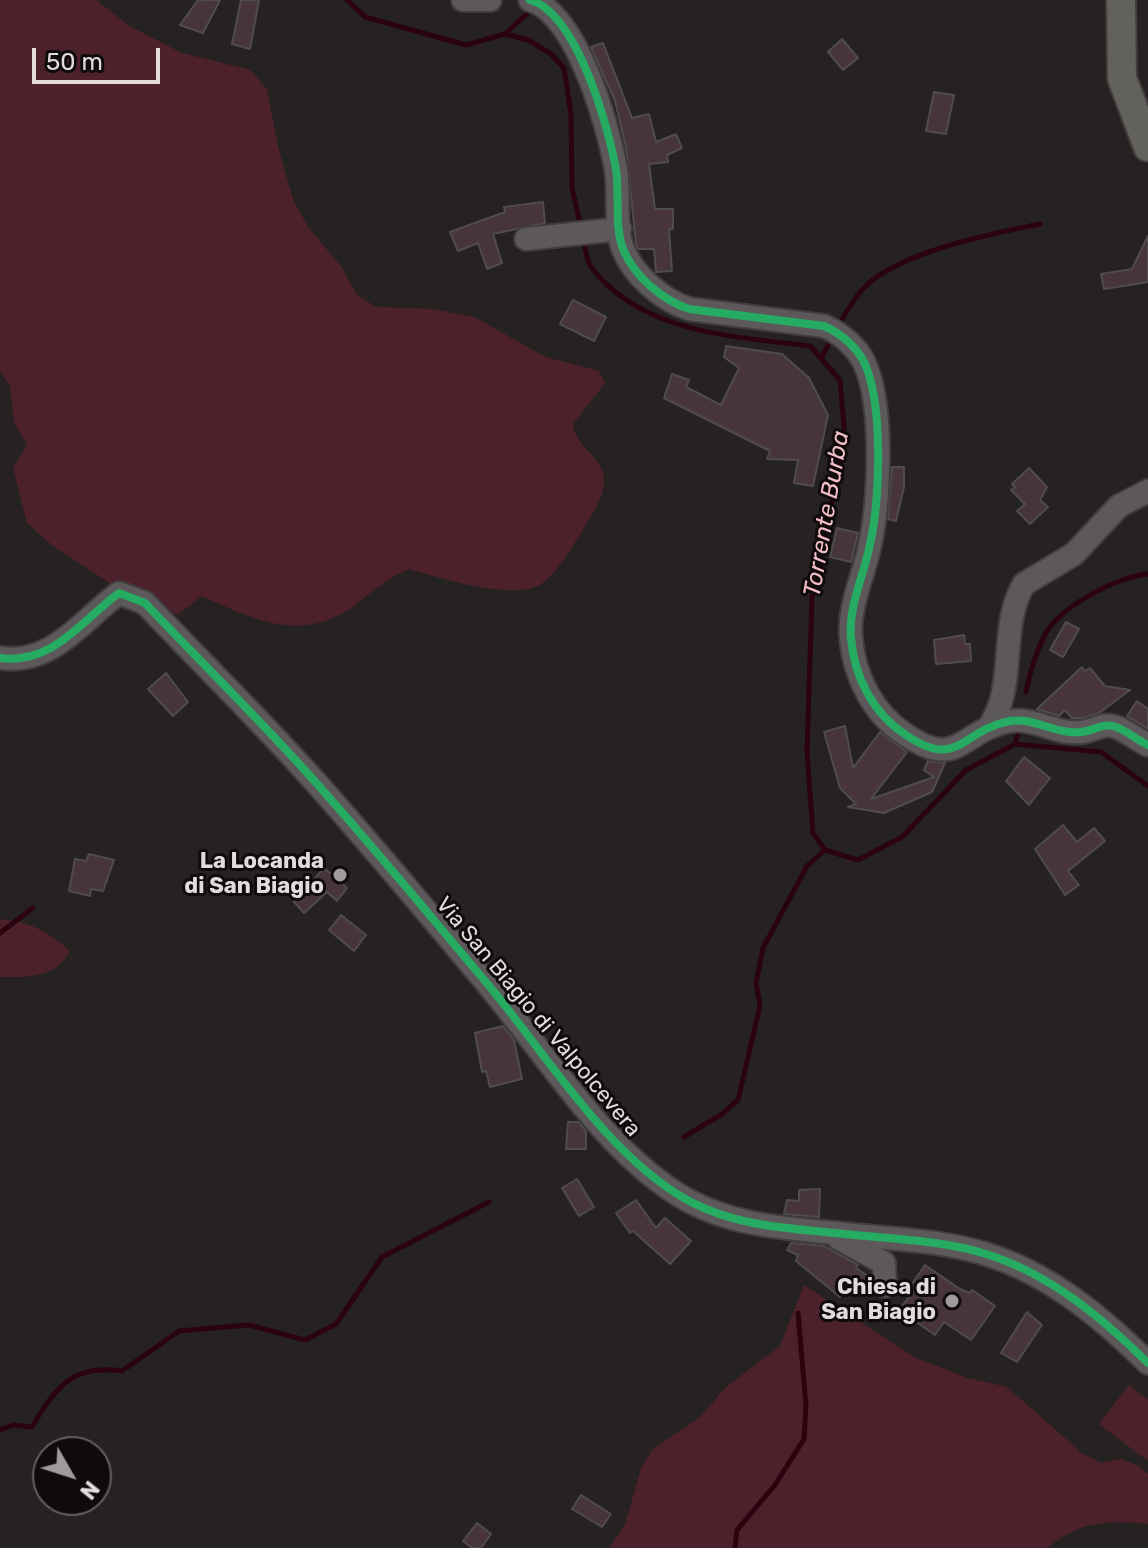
<!DOCTYPE html>
<html>
<head>
<meta charset="utf-8">
<style>
	body { margin:0 }
	#map { position:relative; width:1148px; height:1548px; overflow:hidden; background:#272222; font-family:Rubik,sans-serif }
	canvas { display:block }
	.north { position:absolute; left:32px; top:1436px; width:80px; height:80px; box-sizing:border-box; background:#0f0b0c; border:2px solid #635e5f; border-radius:50%; rotate:129deg; font-size:22px; font-weight:700; line-height:32px; text-align:center; color:#e1dbdc }
	.north::after { content:''; display:block; margin:auto; width:28px; height:36px; background:#a09a9b; clip-path:polygon(50% 0,100% 100%,50% 72%,0 100%) }
	.scale { position:absolute; left:32px; top:48px; width:128px; height:36px; box-sizing:border-box; border:4px solid #e1dbdc; border-top:0; padding-left:10px; font-size:24px; line-height:28px; white-space:nowrap; color:#e1dbdc; -webkit-text-stroke:6px #0f0b0c; paint-order:stroke }
</style>
</head>
<body>
<div id="map">
<canvas width="1148" height="1548"></canvas>
<div class="north">N</div>
<div class="scale">50 m</div>
</div>
<script>
const c = document.querySelector('canvas').getContext('2d');
c.lineJoin = 'round';
function fillPath(path, color) {
  c.fillStyle = color;
  c.fill(path, 'evenodd');
}
function strokePath(path, color, width, dash) {
  c.strokeStyle = color;
  c.lineWidth = width;
  c.lineCap = dash ? 'butt' : 'round';
  c.setLineDash(dash || []);
  c.stroke(path);
}
function drawText(font, color, halo, rows, align = 'center') {
  c.font = font + ' Rubik,sans-serif';
  c.lineWidth = 6;
  c.setLineDash([]);
  c.textBaseline = 'middle';
  c.strokeStyle = halo;
  c.fillStyle = color;
  for (const [text, x, y, turn = 0] of rows) {
    c.save();
    c.translate(x, y);
    c.rotate((+turn || 0) * Math.PI / 180);
    c.textAlign = isNaN(turn) ? turn : align;
    if (halo) c.strokeText(text, 0, 0);
    c.fillText(text, 0, 0);
    c.restore();
  }
}
const green = new Path2D(`
	M0,0h96l35,27 51,26 68,17 17,19 11,58 15,52 15,28 35,42 13,25 20,13 57,2 41,8 72,40 53,14 6,12 -32,41c2,24 32,33 31,57 0,18 -13,35 -22,50 -10,16 -29,50 -47,56 -31,11 -95,-9 -126,-18 -26,11 -39,26 -61,41 -50,32 -98,8 -146,-14l-25,19 -39,-26 -25,-4 -60,-39 -26,-23 -14,-55 14,-23 -13,-23 -4,-36 -10,-14z
	M0,919c30,3 48,12 70,32 -15,28 -42,26 -70,26z
	M804,1285l110,72 54,21 39,9 76,67 18,9 19,-4 19,7 9,8v50c-41,-4 -67,-3 -101,24h-438l16,-23 16,-57 11,-18 48,-33 26,-30 54,-41z
	M1129,1385l19,15v61l-49,-37z`);
const stream = new Path2D(`
	M347,0l18,17 101,28 39,-11 23,6 23,14 13,14 7,46 1,74 9,40
	M505,34l27,-25
	M583,237c2,9 3,23 8,30 51,67 143,69 219,79l30,34 5,58 -33,160 -5,154 6,81 12,17 33,10 44,-23 64,-67 49,-26 86,8 47,34
	M839,325c7,-13 17,-30 28,-40 34,-33 127,-52 173,-61
	M821,358l11,-20
	M1026,692c4,-20 10,-41 20,-59 16,-28 72,-56 102,-59
	M1015,744l3,-11
	M0,933l33,-25
	M684,1137l38,-23 16,-14 22,-94 -4,-23 7,-35 44,-82 18,-16
	M0,1430l13,-5 19,2c24,-40 40,-63 90,-56l57,-40 70,-6 56,15 31,-16 46,-67 107,-55
	M735,1548l2,-18 38,-45 29,-46 2,-34 -8,-92`);
const building = new Path2D(`
	M198,0h22l-17,33 -23,-8z
	M241,0h18l-9,49 -18,-5z
	M842,39l16,19 -15,12 -15,-18z
	M603,43l29,75 17,-4 7,28 20,-8 6,14 -15,7 1,7 -19,2 6,45h18v20h-4l3,42 -16,1 -2,-23h-16l-2,-5 -10,-97 -11,-46 -24,-54z
	M934,92l20,3 -8,39 -20,-3z
	M543,202l2,21 -52,11 9,29 -15,6 -9,-26 -20,8 -8,-19 55,-20 -1,-5z
	M1148,236v46l-44,7 -3,-15 31,-5z
	M573,300l33,17 -12,24 -34,-17z
	M726,346l56,8 27,24 19,37 -15,71 -19,-3 4,-23 -31,-1 3,-8 -106,-53 8,-24 17,6 -3,7 35,18 18,-37 -15,-11z
	M892,467h12v20l-8,34 -8,-2z
	M1029,468l18,19 -7,13 8,7 -18,17 -13,-13 8,-7 -14,-14 4,-3 -3,-3z
	M837,528l21,5 -7,29 -21,-5z
	M1066,622l13,7 -16,28 -13,-7z
	M964,635l1,9h5l1,17 -35,3 -2,-24z
	M1082,667l3,4 5,-3 15,18 25,4 -31,23 -16,5h-11l-7,-8 -6,6 -22,-7z
	M166,673l22,29 -15,14 -25,-27z
	M1137,701l11,8v20l-21,-13z
	M845,726l8,42 27,-36 27,20 -36,47 63,-22 -10,-7 4,-9 17,2 -13,29 -48,21 -36,-6 8,-3 -16,-16 -16,-56z
	M1024,757l26,21 -21,27 -23,-24z
	M1063,825l14,17 17,-14 11,13 -37,30 11,14 -14,10 -30,-46z
	M89,854l25,6 -11,31 -12,-2 -1,7 -21,-5 6,-32 11,2z
	M324,868l23,20 -10,13 -10,-9 -23,21 -10,-11z
	M341,915l25,20 -12,16 -25,-21z
	M503,1026l11,14 8,39 -32,8 -4,-16 -4,1 -7,-39z
	M568,1122h10l8,9v18h-20z
	M577,1179l17,28 -15,9 -17,-28z
	M820,1189l-1,28 -35,-3 3,-14 12,1v-11z
	M636,1200l20,28 9,-10 26,23 -21,23 -37,-33 -3,2 -14,-20z
	M791,1243l33,3 34,19 -2,3 12,8 -8,13 -11,-7 -9,15 -44,-36 2,-6 -11,-5z
	M925,1265l35,24 10,4 2,-3 23,16 -24,34 -27,-18 -9,13 -36,-25 10,-13 -4,-3z
	M1027,1312l15,13 -25,37 -16,-9z
	M581,1495l30,19 -9,13 -30,-18z
	M477,1523l14,11 -10,14h-9l-9,-7z`);
const minor = new Path2D(`
	M463,0h27
	M530,0c47,13 78,126 86,169 4,26 -2,55 7,80 11,27 39,51 66,60l135,17c16,7 32,20 40,36 20,42 16,141 5,187 -6,28 -21,59 -18,89 3,38 22,76 55,97 53,36 55,-5 104,-14 24,-4 46,14 71,11 13,-1 22,-10 35,-5 11,4 21,13 32,18
	M526,239l94,-10
	M0,658c53,7 81,-37 119,-65l26,10c51,54 105,107 155,162 62,68 121,140 180,210 63,73 124,179 209,226 47,25 96,27 147,32 49,6 102,6 150,21 64,20 115,63 162,109
	M988,728c30,-40 10,-101 36,-144l50,-30 45,-48 29,-15
	M838,1238l46,25 1,23`);
const major = new Path2D(`
	M1121,0l1,78 26,69`);
const cycleway = new Path2D(`
	M530,0c47,13 78,126 86,169 4,26 -2,55 7,80 11,27 39,51 66,60l135,17c16,7 32,20 40,36 20,42 16,141 5,187 -6,28 -21,59 -18,89 3,38 22,76 55,97 53,36 55,-5 104,-14 24,-4 46,14 71,11 13,-1 22,-10 35,-5 11,4 21,13 32,18
	M0,658c53,7 81,-37 119,-65l26,10c51,54 105,107 155,162 62,68 121,140 180,210 63,73 124,179 209,226 47,25 96,27 147,32 49,6 102,6 150,21 64,20 115,63 162,109`);
const markers = [
	[340,875,8,"#a09a9b"],
	[952,1301,8,"#a09a9b"]
];
const poiNames = [
	["La Locanda",324,862],
	["di San Biagio",324,887],
	["Chiesa di",936,1288],
	["San Biagio",936,1313]
];
const streetNames = [
	["Via San Biagio di Valpolcevera",538,1017,50]
];
const waterNames = [
	["Torrente Burba",827,514,-80]
];
fillPath(green, '#4d212c');
strokePath(stream, '#2b030f', 5);
fillPath(building, '#48353a');
strokePath(building, '#4f4c4c', 2);
strokePath(minor, '#423d3e', 26);
strokePath(major, '#423d3e', 32);
strokePath(minor, '#5d595a', 22);
strokePath(major, '#62615c', 28);
strokePath(cycleway, '#26ab63', 8);
for (const [x, y, r, color] of markers) {
  const dot = new Path2D();
  dot.arc(x, y, r, 0, 2 * Math.PI);
  c.fillStyle = color;
  c.fill(dot);
  strokePath(dot, '#0f0b0c', 3);
}
drawText('bold 22px', '#e1dbdc', '#0f0b0c', poiNames, 'right');
drawText('22px', '#e1dbdc', '#0f0b0c', streetNames);
drawText('italic 24px', '#f1bdc6', '#0f0b0c', waterNames);
</script>
</body>
</html>
